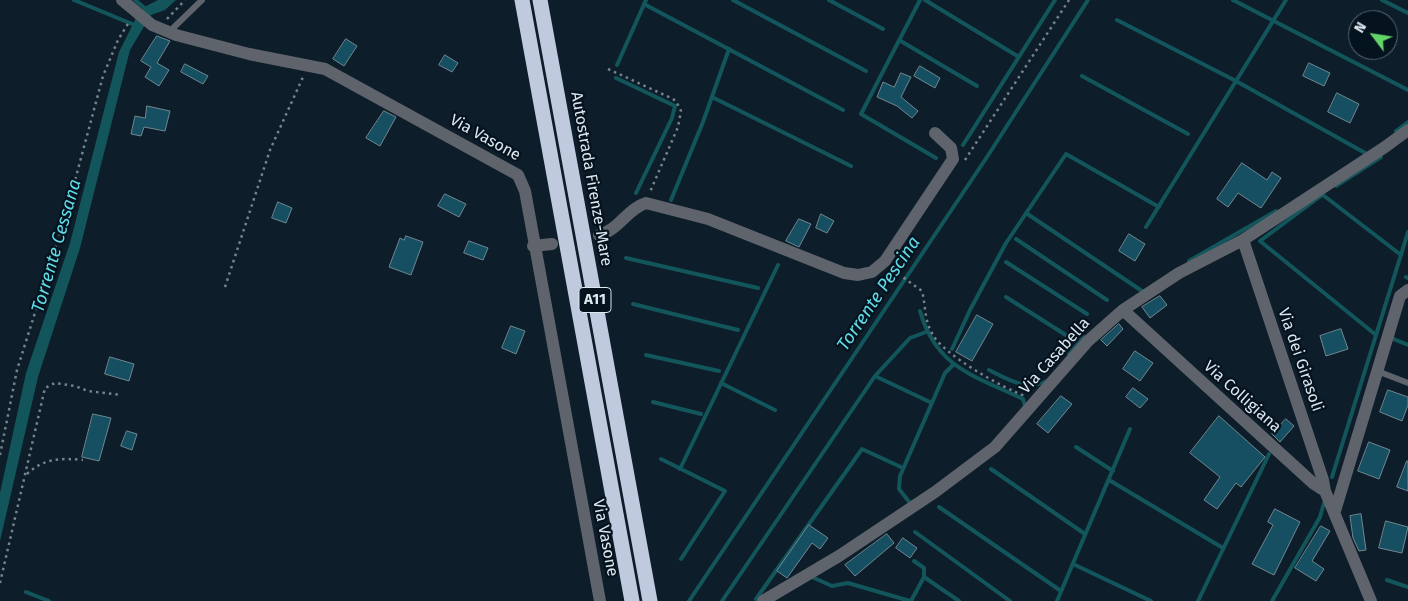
<!DOCTYPE html>
<html>
<head>
<meta charset="utf-8">
<style>
	body { margin:0 }
	#map { position:relative; width:1408px; height:601px; overflow:hidden; background:#0d1d29; font-family:"Fira Sans",sans-serif }
	canvas { display:block }
	.north { position:absolute; left:1348px; top:10px; width:50px; height:50px; box-sizing:border-box; background:#05131f; border:1px solid #5c6873; border-radius:50%; rotate:301deg; font-size:14px; font-weight:700; line-height:20px; text-align:center; color:#dee8f0 }
	.north::after { content:''; display:block; margin:auto; width:18px; height:22px; background:#63d468; clip-path:polygon(50% 0,100% 100%,50% 72%,0 100%) }
</style>
</head>
<body>
<div id="map">
<canvas width="1408" height="601"></canvas>
<div class="north">N</div>
</div>
<script>
const c = document.querySelector('canvas').getContext('2d');
c.lineJoin = 'round';
function fillPath(path, color) {
  c.fillStyle = color;
  c.fill(path, 'evenodd');
}
function strokePath(path, color, width, dash) {
  c.strokeStyle = color;
  c.lineWidth = width;
  c.lineCap = dash ? 'butt' : 'round';
  c.setLineDash(dash || []);
  c.stroke(path);
}
function drawText(font, color, halo, rows, align = 'center') {
  c.font = font + ' "Fira Sans",sans-serif';
  c.lineWidth = 4.5;
  c.setLineDash([]);
  c.textBaseline = 'middle';
  c.strokeStyle = halo;
  c.fillStyle = color;
  for (const [text, x, y, turn = 0] of rows) {
    c.save();
    c.translate(x, y);
    c.rotate((+turn || 0) * Math.PI / 180);
    c.textAlign = isNaN(turn) ? turn : align;
    if (halo) c.strokeText(text, 0, 0);
    c.fillText(text, 0, 0);
    c.restore();
  }
}
const water = new Path2D(`
	M158,0h18l-11,10 -14,5 -21,35 -50,198 -42,129 -38,164v-48l26,-120 44,-130 49,-191 17,-34 10,-12z`);
const stream = new Path2D(`
	M74,0l63,26
	M135,0l13,11
	M733,0l133,71
	M829,0l54,29
	M920,0l-59,114 75,44
	M925,0l94,57
	M1233,0l175,90
	M1382,0l26,13
	M644,4l199,106
	M1117,20l119,61 131,73
	M899,40l78,46
	M617,65l29,-65
	M1082,76l106,58
	M616,78l59,28 -3,12 -36,75
	M712,97l139,69
	M1396,131l12,-9
	M963,145l92,-145
	M1336,186l45,-29
	M1322,195l-62,46 116,94
	M1323,195l78,60
	M671,200l32,-78 26,-73
	M1026,213l116,78
	M1146,227l140,-227
	M1016,239l91,61
	M626,258l132,30
	M1189,261l87,-50
	M1006,262l81,52
	M1406,277l2,1
	M1006,297l63,40
	M633,304l105,26
	M920,311c16,57 55,65 103,88l2,7
	M1391,338l17,7
	M952,349l18,-39 36,-67 60,-89 93,53
	M1069,354l15,-17
	M646,355l73,16
	M989,370c20,10 37,21 58,11
	M875,376l57,27
	M721,383l54,27
	M653,402l48,12
	M1076,447l37,24
	M661,459l64,32 -44,68
	M680,469l98,-204
	M991,469l94,65
	M1332,477l76,-245
	M1109,480l114,68
	M910,503l-11,-14 1,-13 45,-103 8,-8
	M939,507l122,84
	M915,532l95,69
	M1073,564l78,37
	M812,577l20,9 16,-3 62,18
	M924,577l35,24
	M1387,580l21,7
	M26,592l23,9
	M756,599l106,-150 41,19
	M689,601l298,-444 101,-157
	M722,601l153,-225 35,-38 16,-6
	M911,601l13,-24v-9l-10,-7
	M1057,601l73,-172
	M1198,601l71,-147
	M1272,601l48,-84 4,-14`);
const building = new Path2D(`
	M157,36l13,5 -13,22 12,7 -10,16 -14,-9 6,-10 -10,-6z
	M346,39l11,7 -13,20 -11,-7z
	M445,55l13,8 -6,9 -13,-7z
	M1309,63l21,10 -6,13 -21,-10z
	M185,64l23,12 -5,8 -22,-12z
	M920,66l20,12 -5,10 -21,-12z
	M901,73l10,4 -10,20 17,14 -6,7 -15,-12 -20,-9 6,-15 11,5z
	M1337,93l22,11 -9,19 -22,-11z
	M147,106l23,5 -5,20 -21,-4 -3,9 -10,-2 4,-18 10,2z
	M384,111l12,6 -16,29 -14,-8z
	M1242,163l25,17 5,-8 9,6 -20,30 -23,-15 -10,14 -11,-8z
	M445,194l21,10 -7,13 -21,-11z
	M278,202l14,6 -6,15 -14,-5z
	M821,214l13,7 -7,12 -11,-5z
	M799,219l12,5 -12,23 -13,-6z
	M1129,234l16,10 -10,17 -16,-10z
	M406,236l17,6 -12,33 -22,-8 11,-29 4,2z
	M469,241l19,7 -5,12 -19,-7z
	M1160,296l7,9 -17,13 -8,-11z
	M977,315l16,9 -21,37 -16,-9z
	M1119,324l4,5 -16,17 -6,-6z
	M511,326l14,5 -9,23 -14,-6z
	M1341,329l7,20 -22,7 -6,-20z
	M1135,351l18,12 -13,18 -17,-12z
	M110,357l24,7 -5,17 -24,-7z
	M1133,388l15,11 -8,9 -14,-11z
	M1388,390l20,7v8l-6,16 -22,-9z
	M1061,396l11,8 -24,29 -11,-9z
	M93,414l18,4 -12,43 -17,-4z
	M1219,416l46,41 -24,30 -5,-4 -19,26 -13,-9 16,-23 -30,-24z
	M1286,419l8,7 -14,16 -8,-8z
	M127,431l10,3 -5,16 -11,-4z
	M1369,442l21,8 -11,29 -21,-8z
	M1407,461h1v30l-11,-4z
	M1275,509l25,13 -26,53 -22,-11 21,-39 -5,-3z
	M1361,514l5,36 -7,1 -6,-13 -3,-22z
	M1386,521l22,6 -6,26 -23,-5z
	M809,525l19,13 -8,11 -8,-6 -25,35 -10,-7z
	M1321,526l9,5 -18,30 12,8 -8,12 -21,-13z
	M887,534l7,9 -39,33 -10,-11z
	M903,538l14,10 -7,10 -14,-10z`);
const path = new Path2D(`
	M167,19l18,-19
	M608,69l63,29 5,3 5,10 -3,16 -28,65
	M965,160l104,-160
	M893,270l29,21c4,16 2,29 11,44 11,20 70,53 92,61
	M225,287l45,-137 33,-73
	M0,455l17,-85 49,-156 37,-138 15,-36 11,-18
	M27,474c17,-16 34,-16 56,-14
	M0,583l45,-195 10,-5 20,3 13,5 33,4`);
const lane = new Path2D(`
	M169,32l33,-32
	M1377,371l31,12`);
const street = new Path2D(`
	M122,0l30,25 24,10 73,19 76,15 193,106 7,16 75,410
	M599,235c20,-5 28,-26 47,-32l62,16 136,54 14,2 14,-3 13,-11 68,-102 -2,-11 -16,-15
	M1243,240l80,240 2,11
	M533,246l19,-2
	M1123,310l191,174 11,7 46,110
	M1335,511l65,-215 8,-6
	M763,601l76,-45 96,-64 60,-45 93,-106 35,-31 56,-37 64,-33 142,-93 23,-17`);
const highway = new Path2D(`
	M522,0l110,601
	M540,0l110,601`);
const shields = [
	[595,300,32]
];
const shieldNames = [
	["A11",595,300]
];
const streetNames = [
	["Via Vasone",485,138,29],
	["Autostrada Firenze-Mare",591,179,80],
	["Via Casabella",1055,356,-48],
	["Via dei Girasoli",1300,360,71],
	["Via Colligiana",1242,397,42],
	["Via Vasone",605,538,79]
];
const waterNames = [
	["Torrente Cessana",57,246,-74],
	["Torrente Pescina",879,294,-56]
];
fillPath(water, '#12565c');
strokePath(stream, '#12565c', 4);
fillPath(building, '#164f61');
strokePath(building, '#6f8891', 1);
strokePath(path, '#76838d', 2.5, [2.5, 4]);
strokePath(lane, '#5f636b', 6);
strokePath(street, '#5f636b', 12);
strokePath(highway, '#bfcadf', 15);
for (const [x, y, w] of shields) {
  const box = new Path2D();
  box.roundRect(x - w / 2, y - 12.5, w, 25, 4);
  c.fillStyle = '#05131f';
  c.fill(box);
  strokePath(box, '#dee8f0', 1);
}
drawText('bold 15px', '#dee8f0', null, shieldNames);
drawText('16px', '#dee8f0', '#05131f', streetNames);
drawText('italic 18px', '#60dce7', '#05131f', waterNames);
</script>
</body>
</html>
